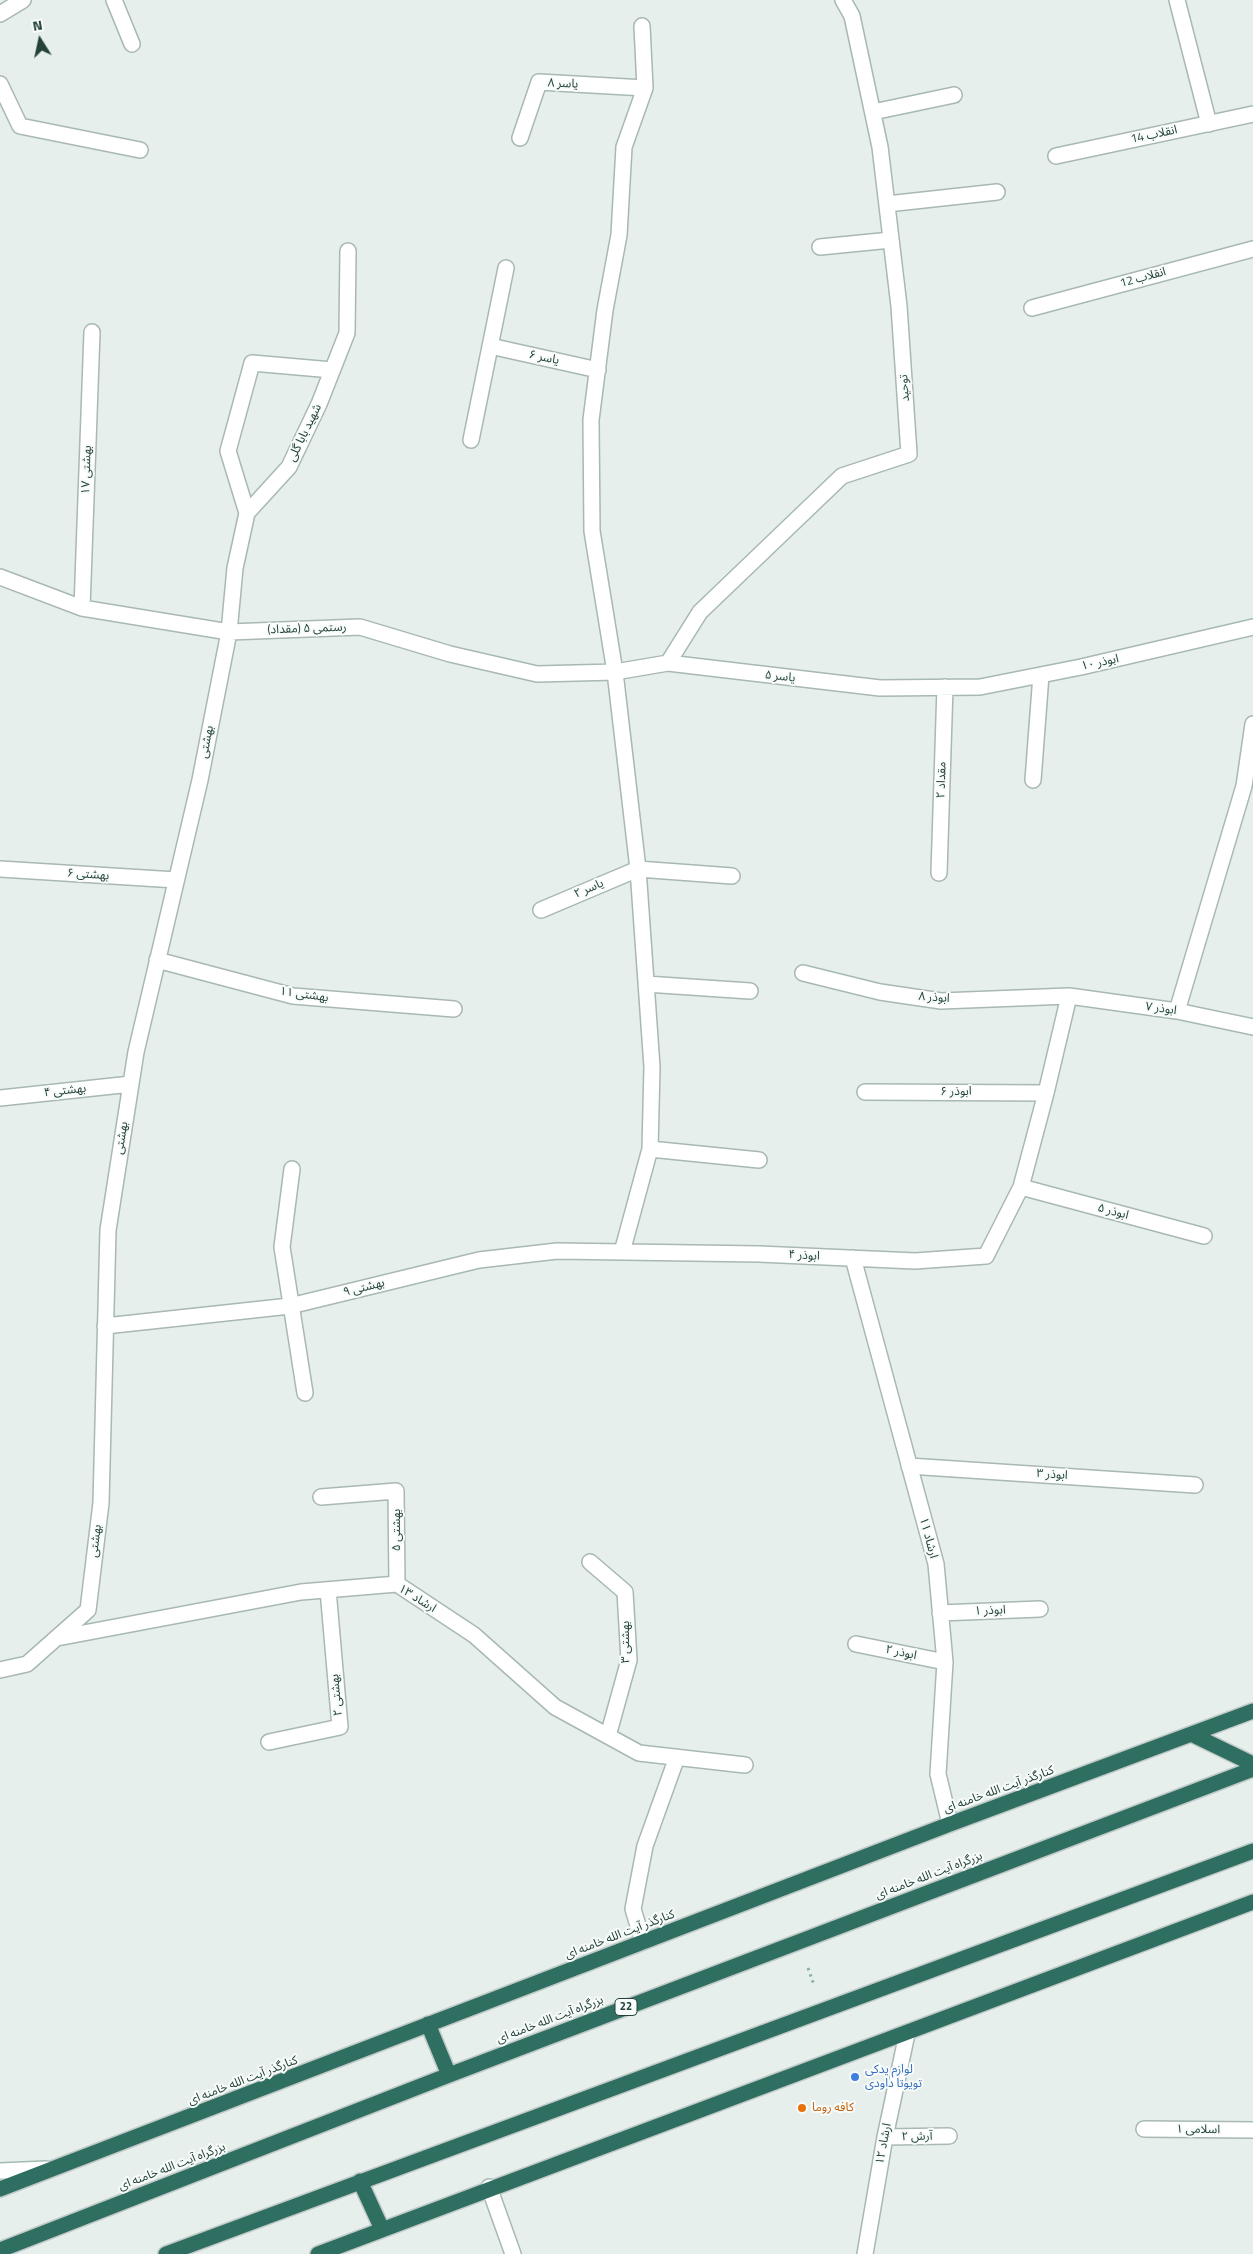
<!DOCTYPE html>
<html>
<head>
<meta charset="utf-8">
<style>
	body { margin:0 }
	#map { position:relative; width:1253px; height:2254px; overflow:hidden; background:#e6efeb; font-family:"Titillium Web",sans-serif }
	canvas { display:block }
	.north { position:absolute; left:15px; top:15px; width:50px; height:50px; -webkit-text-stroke:4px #f7fbf9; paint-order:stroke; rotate:350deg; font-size:14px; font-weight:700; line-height:20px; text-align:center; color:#24423a }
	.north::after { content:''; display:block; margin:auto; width:18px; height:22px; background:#24423a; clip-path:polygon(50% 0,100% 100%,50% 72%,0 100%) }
</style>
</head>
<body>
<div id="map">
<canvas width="1253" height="2254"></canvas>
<div class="north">N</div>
</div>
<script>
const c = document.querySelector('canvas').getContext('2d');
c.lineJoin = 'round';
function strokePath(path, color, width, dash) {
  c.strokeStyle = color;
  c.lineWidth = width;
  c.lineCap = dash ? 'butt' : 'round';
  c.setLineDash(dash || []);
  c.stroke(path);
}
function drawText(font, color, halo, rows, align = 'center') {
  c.font = font + ' "Titillium Web","Noto Sans Arabic",sans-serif';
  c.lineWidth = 4;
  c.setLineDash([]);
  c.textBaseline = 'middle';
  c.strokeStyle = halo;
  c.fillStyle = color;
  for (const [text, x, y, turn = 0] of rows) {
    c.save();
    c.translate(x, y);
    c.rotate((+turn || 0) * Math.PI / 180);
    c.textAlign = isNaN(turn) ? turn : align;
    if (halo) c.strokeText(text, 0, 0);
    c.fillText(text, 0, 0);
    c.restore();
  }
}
const path = new Path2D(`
	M808,1968l6,17`);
const street = new Path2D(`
	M114,0l18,44
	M1177,0l32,124
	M0,14l23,-14
	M0,84l20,42 120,24
	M873,112l81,-17
	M520,138l19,-56 106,6
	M1056,156l197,-42
	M887,204l110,-12
	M820,247l71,-7
	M1032,308l221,-59
	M490,346l108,24
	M471,440l35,-172
	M247,513l-19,-62 24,-88 80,7
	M0,577l82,31 147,24 131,-5 90,27 87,20 78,-2 53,-9 212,25 100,-1 101,-20 172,-40
	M82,608l10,-276
	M668,663l32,-51 142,-136 67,-22 -10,-148 -19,-159 -28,-131 -9,-16
	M1033,780l8,-105
	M0,869l176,11
	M939,873l6,-186
	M541,910l97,-41 94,7
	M157,960l136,36 161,13
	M803,973l77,19 61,9 128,-5 108,15 76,16
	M646,984l104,7
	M1177,1011l67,-225 9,-62
	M865,1092l181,1
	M0,1098l131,-14
	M650,1149l109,11
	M292,1169l-10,78 23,146
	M1021,1187l183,49
	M622,1252l28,-103 2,-82 -14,-198 -23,-197 -23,-141 -1,-111 14,-110 14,-75 5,-88 21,-59 -3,-62
	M853,1258l83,306 9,98 -7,112 12,50
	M105,1326l185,-20 189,-46 78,-9 202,3 156,7 71,-5 35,-69 25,-94 23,-97
	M909,1466l286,19
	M321,1497l75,-6 1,93
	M590,1562l35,30 4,68 -21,76
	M940,1613l100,-4
	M57,1638l244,-46 96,-8 77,51 81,72 84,46 106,12
	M856,1644l89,18
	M0,1670l27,-6 61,-54 13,-107 7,-273 28,-178 64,-272 29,-148 6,-64 12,-55 42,-46 30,-63 28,-71 1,-82
	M269,1742l71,-15 -12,-137
	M643,1942l-10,-33 12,-63 32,-89
	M1144,2129l109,1
	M885,2137l64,-1
	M489,2187l24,67
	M865,2254l20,-117 22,-103`);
const secondary = new Path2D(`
	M0,2171l46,-2`);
const highway = new Path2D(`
	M1191,1734l62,30
	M428,2024l21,51
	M360,2181l22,48
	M0,2189l950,-365 303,-113
	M0,2250l449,-175 804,-306
	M166,2254l1087,-403
	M318,2254c311,-120 624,-234 935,-352`);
const markers = [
	[855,2077,5,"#3f7fe0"],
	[802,2108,5,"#e8710a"]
];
const shields = [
	[626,2007,22]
];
const shieldNames = [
	["22",626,2007]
];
const streetNames = [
	["یاسر ۸",563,84,3],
	["انقلاب 14",1154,135,-12],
	["انقلاب 12",1143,278,-15],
	["یاسر ۶",544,358,12],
	["توحید",905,388,-94],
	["شهید بابا گلی",305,433,-64],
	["بهشتی ۱۷",87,470,-88],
	["رستمی ۵ (مقداد)",307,629,-2],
	["ابوذر ۱۰",1100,663,-12],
	["یاسر ۵",780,677,6],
	["بهشتی",207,742,-79],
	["مقداد ۲",942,780,-88],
	["بهشتی ۶",88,875,4],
	["یاسر ۲",589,889,-23],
	["بهشتی ۱۱",304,995,8],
	["ابوذر ۸",934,998,4],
	["ابوذر ۷",1161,1009,8],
	["بهشتی ۴",65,1091,-6],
	["ابوذر ۶",956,1092],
	["بهشتی",122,1138,-81],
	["ابوذر ۵",1113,1212,15],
	["ابوذر ۴",804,1256,3],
	["بهشتی ۹",364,1288,-14],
	["ابوذر ۳",1052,1475,4],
	["بهشتی ۵",397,1530,-90],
	["ارشاد ۱۱",928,1538,75],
	["بهشتی",96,1541,-83],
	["ارشاد ۱۳",417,1599,32],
	["ابوذر ۱",990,1611,-2],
	["بهشتی ۳",626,1642,-90],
	["ابوذر ۲",901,1653,12],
	["بهشتی ۲",337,1695,-95],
	["کنارگذر آیت الله خامنه ای",999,1790,-20],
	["بزرگراه آیت الله خامنه ای",929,1876,-21],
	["کنارگذر آیت الله خامنه ای",620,1935,-21],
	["بزرگراه آیت الله خامنه ای",550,2020,-21],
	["کنارگذر آیت الله خامنه ای",243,2081,-21],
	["اسلامی ۱",1198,2130,1],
	["آرش ۲",917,2137,-1],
	["ارشاد ۱۲",884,2144,-79],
	["بزرگراه آیت الله خامنه ای",172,2167,-21]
];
const shopNames = [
	["لوازم یدکی",865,2070],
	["تویوتا داودی",865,2084]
];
const foodNames = [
	["کافه روما",812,2108]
];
strokePath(street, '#a8b8b2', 18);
strokePath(secondary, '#a4bbb3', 18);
strokePath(highway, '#c2cac8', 18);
strokePath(path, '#86b3a5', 3, [2.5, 4]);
strokePath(street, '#fff', 15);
strokePath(secondary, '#fff', 15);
strokePath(highway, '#2f6f62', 15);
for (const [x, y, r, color] of markers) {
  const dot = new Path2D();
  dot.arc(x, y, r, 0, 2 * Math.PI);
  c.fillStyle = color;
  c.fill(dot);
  strokePath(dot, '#f7fbf9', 2);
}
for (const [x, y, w] of shields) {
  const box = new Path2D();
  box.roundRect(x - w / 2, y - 8.5, w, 17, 4);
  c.fillStyle = '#f7fbf9';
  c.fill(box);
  strokePath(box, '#24423a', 1);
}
drawText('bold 11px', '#24423a', null, shieldNames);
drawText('12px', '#24423a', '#f7fbf9', streetNames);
drawText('12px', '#366cbe', '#f7fbf9', shopNames, 'left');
drawText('12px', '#c56008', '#f7fbf9', foodNames, 'left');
</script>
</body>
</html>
